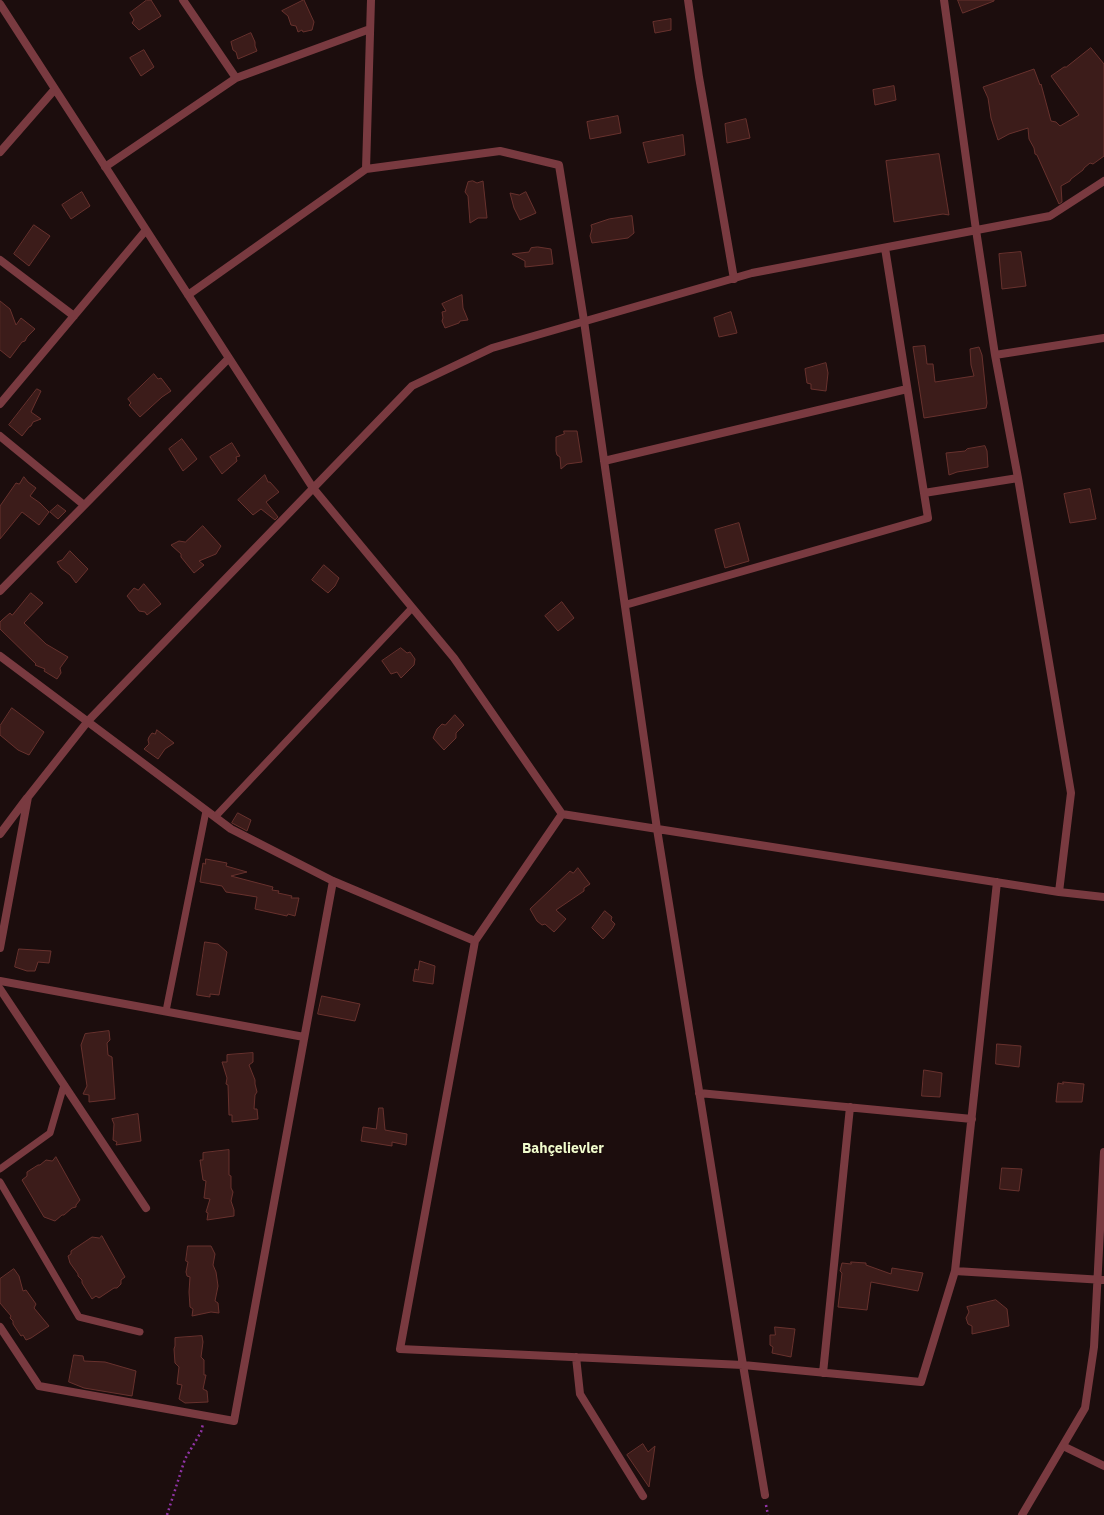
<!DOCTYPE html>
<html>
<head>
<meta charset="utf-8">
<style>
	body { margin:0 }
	canvas { display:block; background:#1c0d0d }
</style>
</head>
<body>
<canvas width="1104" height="1515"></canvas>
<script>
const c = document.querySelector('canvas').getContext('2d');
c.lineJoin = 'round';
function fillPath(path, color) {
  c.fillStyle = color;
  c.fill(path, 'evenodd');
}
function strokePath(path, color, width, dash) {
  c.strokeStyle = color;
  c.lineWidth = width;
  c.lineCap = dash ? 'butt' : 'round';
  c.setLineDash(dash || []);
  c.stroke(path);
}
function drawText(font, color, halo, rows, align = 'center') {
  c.font = font + ' "IBM Plex Sans",sans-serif';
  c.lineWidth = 3;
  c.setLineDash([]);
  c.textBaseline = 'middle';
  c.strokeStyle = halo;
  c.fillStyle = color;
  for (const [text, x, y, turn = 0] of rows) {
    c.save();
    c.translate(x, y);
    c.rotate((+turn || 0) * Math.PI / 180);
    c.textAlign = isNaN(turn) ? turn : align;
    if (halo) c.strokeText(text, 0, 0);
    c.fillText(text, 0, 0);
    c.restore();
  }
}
const building = new Path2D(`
	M147,0h4l10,16 -22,14 -7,-7 2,-3 -4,-7z
	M304,0l10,22 -2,8 -9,2 -1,-2 -4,2 -2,-6 -5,-1 -3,-9 -6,-5z
	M958,0h36v1l-31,12z
	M671,19v11l-16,3 -2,-11z
	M251,33l4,9v4l2,5 -19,8 -2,-7 -3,-2 -2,-8z
	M1091,48l13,16v92l-11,8 -3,-1 -6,5 -1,2 -12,9 -1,2 -9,5 1,16 -3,2 -22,-49 -2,-1 -1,-6 -5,-9 -1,-11 -19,6 -11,6 -7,-22 -3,-20 -5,-11 51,-18 6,16 1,-1 10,37 5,1 4,4 19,-11 -28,-39 13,-9h2z
	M144,50l10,17 -13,9 -11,-18z
	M894,86l2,14 -21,5 -2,-15z
	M618,116l3,17 -31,6 -3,-17z
	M746,119l4,19 -23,5 -2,-19z
	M683,135l2,20 -37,8 -5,-20z
	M939,154l10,61 -6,-1 -49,8 -8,-61z
	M473,181l4,2 6,-2 4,37h-9l-8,5 -2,-27 -3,-4 3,-10z
	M82,192l8,14 -19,13 -9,-14z
	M526,192l10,21 -16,7 -6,-12 -4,-15 9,2z
	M632,216l2,17 -6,5 -36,5 -2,-7 2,-7 -1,-4 18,-6z
	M34,225l16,11 -21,30 -15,-12z
	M538,247l13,2 2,15 -28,3v-6l-13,-7 17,-2 2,-4z
	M1021,252l5,34 -24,3 -3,-35z
	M462,295l1,13 5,12 -8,1 -1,2 -14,5 -3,-7 1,-3 -1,-6 4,-1 -4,-7z
	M0,301l10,8 6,16 5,-7 14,11 -8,8 -2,4 -3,1 -12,16 -10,-8z
	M731,312l6,21 -18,4 -5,-19z
	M925,346l2,18h6l2,18 39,-6 -3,-11 -1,-16 9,-2 3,8 5,48 -1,5 -62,10 -11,-71z
	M826,363l2,10 -2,18 -15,-2v-5l-4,-1 -2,-14z
	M154,374l4,5 3,-1 10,13 -9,6 -22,20 -11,-12 2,-2 -3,-4z
	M37,389l4,2 -10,21 10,7 -8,3 -2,4 -2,1 -7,9 -13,-11z
	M564,431h13l5,31 -15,2 -6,5 -1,-12 -3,-2 -1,-4v-14l8,-3z
	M182,439l15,20 -14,12 -14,-22z
	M232,443l8,13 -4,1 1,4 -15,13 -12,-17z
	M985,446l2,5 1,16 -31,5 -8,3 -3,-22 19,-2 2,-2z
	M265,475l3,7h2l9,10 -13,10 12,15 -3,3 -14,-11 -8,6 -15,-15z
	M24,477l4,5 8,6 -6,8 10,7 9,9 -10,13 -17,-13 -22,27v-33l16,-23 3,1z
	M1090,489l6,30 -26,4 -6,-29z
	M58,505l8,6 -8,8 -8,-7z
	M739,523l10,38 -24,7 -10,-38z
	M203,526l18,20 -5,8 -17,7 5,4 -10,8 -13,-16v-3l-10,-9 8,-4 6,1z
	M70,551l18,18 -12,14 -6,-8 -9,-7 -4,-6 5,-2z
	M324,565l15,13 -4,8 -7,7 -16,-13z
	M144,584l17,20 -14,11 -2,-3 -6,-1 -12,-15 7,-8 4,2z
	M31,593l12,10 -19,20 22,21 22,13 -8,11 1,5 -4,6 -13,-8 1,-2 -10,-4 1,-1 -36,-35v-7l2,-2 8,-7 2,2z
	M562,602l12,16 -16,13 -13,-15z
	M401,648l6,5 3,-1 5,7 -1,6 -13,13 -4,-6 -6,2 -9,-13z
	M12,708l32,24 -15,23 -11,-5 -18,-15v-9z
	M455,715l9,10 -8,8v5l-12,12 -11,-12 4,-9 5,-5 3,1z
	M157,730l17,13 -9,6 -7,10 -14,-10 5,-5 -1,-4 1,-3 3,-4 3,1z
	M238,813l13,7 -4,11 -15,-8z
	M206,859l21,4 -1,3 21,6 -16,4 42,11 -1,3 7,1 -1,2 14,3 -1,2h8l-4,18 -7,-2 -1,2 -32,-7 2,-12 -31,-5 -4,-6 -22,-4 3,-19 2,1z
	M578,868l12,16 -6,4v3l-28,19 10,9 -12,13 -9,-8 -3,1 -5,-4 -7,-12 40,-38 3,2z
	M605,911l7,6 -1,3 4,4 -3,5 -9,10 -11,-11z
	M205,942l13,2 9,8 -8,43 -9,-1v3l-13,-2z
	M19,949l32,2 -2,12 -11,-1 -3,9h-8l-12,-4z
	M420,961l15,5 -2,18 -20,-3 2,-12 3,1z
	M322,996l38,8 -5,17 -37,-7z
	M109,1031l1,9 -3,3 1,12 4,2 3,42 -26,3v-7l-6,-1 4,-8 -6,-41 4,-11z
	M997,1044l24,2 -2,21 -23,-3z
	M253,1053v9l-4,3 6,15v4l2,8 -2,3 -1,14h3l1,10 -26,3v-7h-3l-1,-30 -2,-1 1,-6 -5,-16h5v-7z
	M924,1070l18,3 -2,24 -18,-1z
	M1063,1082l21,2 -2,18h-26l2,-19 5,1z
	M379,1108h4l2,22 22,4 -1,11 -14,-3v4l-31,-5 2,-14 13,2z
	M138,1114l3,27 -25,4 1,-3 -4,-2 1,-16 -2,-5z
	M229,1150v25l2,1v12l2,4 -2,9 3,9v6l-27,4 1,-7 -2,-1 4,-13 -6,-1 2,-17 -3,-1 -3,-20h3v-7z
	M56,1157l24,43 -4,5v2l-4,1 -8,7h-2l-7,6 -11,-4 -22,-37 5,-4v-4l11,-7h2l6,-5 6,1z
	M1002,1168l20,1 -3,22 -19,-2z
	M102,1236l23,41 -4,3v4l-4,4h-3l-15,10 -3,-2 -4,3 -10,-16v-3l-4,-4v-2l-8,-11 -2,-7 3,-2v-3l21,-14 7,1z
	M188,1246h23l4,8 -2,11 3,7 2,14 -3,15 3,2 1,10 -8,-1 -19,4 1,-7 -3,-2 -1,-15 1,-15 -3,-1 -1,-4 2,-10 -2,-1z
	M851,1262l15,1v2l25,9 1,-6 31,5 -5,18 -47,-9 -4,28 -29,-3 4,-34 -2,-2 2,-8 9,1z
	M14,1269l5,7 4,15 3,-1 10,14 -2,4 15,18 -18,12 -5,2 -3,-5 -2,1 -8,-12v-3l-3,-3 1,-2 -11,-13v-24z
	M996,1300l11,9 2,17 -37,8v-8l-4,-2 -2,-6 3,-6 -2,-5z
	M775,1327l20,2 -4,28 -19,-4 1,-6 -3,-2v-10h5z
	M202,1336l1,6 -2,15 3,3v15h2l-3,14 4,2 1,11 -23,1 -6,-4 3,-14 -5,-1 2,-17 -4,-4 -1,-14 1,-3v-8z
	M74,1355l9,1 1,5 21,1 31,9 -4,25 -48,-8 -15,-6z
	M643,1444l5,8 7,-6 -6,41 -22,-32z`);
const path = new Path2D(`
	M766,1505l2,10
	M167,1515l18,-56 16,-27 2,-8`);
const service = new Path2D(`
	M215,817l197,-209
	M166,1011l40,-200
	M0,1169l50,-36 14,-48
	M0,1182l79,135 61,15`);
const minor = new Path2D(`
	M183,0l53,78
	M688,0l11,77 35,202
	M944,0l32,230 19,125 23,123 53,315 -12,99
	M0,4l313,484 141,170 108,156 497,78 45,5
	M0,152l55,-63
	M105,167l131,-89 134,-49
	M366,169l5,-169
	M0,260l74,56
	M188,295l178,-126 134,-18 59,14 25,156 73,508 86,536 22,130
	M995,355l109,-17
	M0,404l146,-174
	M0,436l84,69
	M604,461l303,-72
	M924,493l94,-15
	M0,591l229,-233
	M625,605l303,-87 -43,-270
	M0,656l231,173 102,52 142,60
	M562,814l-87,127 -75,408 343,16 178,17 34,-111 42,-389
	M0,834l27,-36
	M0,948l28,-151 60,-76 324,-335 80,-38 260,-75 298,-57 54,-35
	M0,981l304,56
	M0,989l146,219
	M699,1093l273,26
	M955,1271l149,9
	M0,1327l39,59 195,35 99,-540
	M576,1357l4,37 63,102
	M823,1373l27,-266
	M1063,1446l41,20
	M1022,1515l63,-107 9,-61 10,-195`);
const districtNames = [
	["Bahçelievler",563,1149]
];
fillPath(building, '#3c1c1a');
strokePath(building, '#67312d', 1);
strokePath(path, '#9134a7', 2.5, [2, 3]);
strokePath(service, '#793a40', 7);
strokePath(minor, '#793a40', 8);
drawText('bold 14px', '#f1fccd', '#1c0d0d', districtNames);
</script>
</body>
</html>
